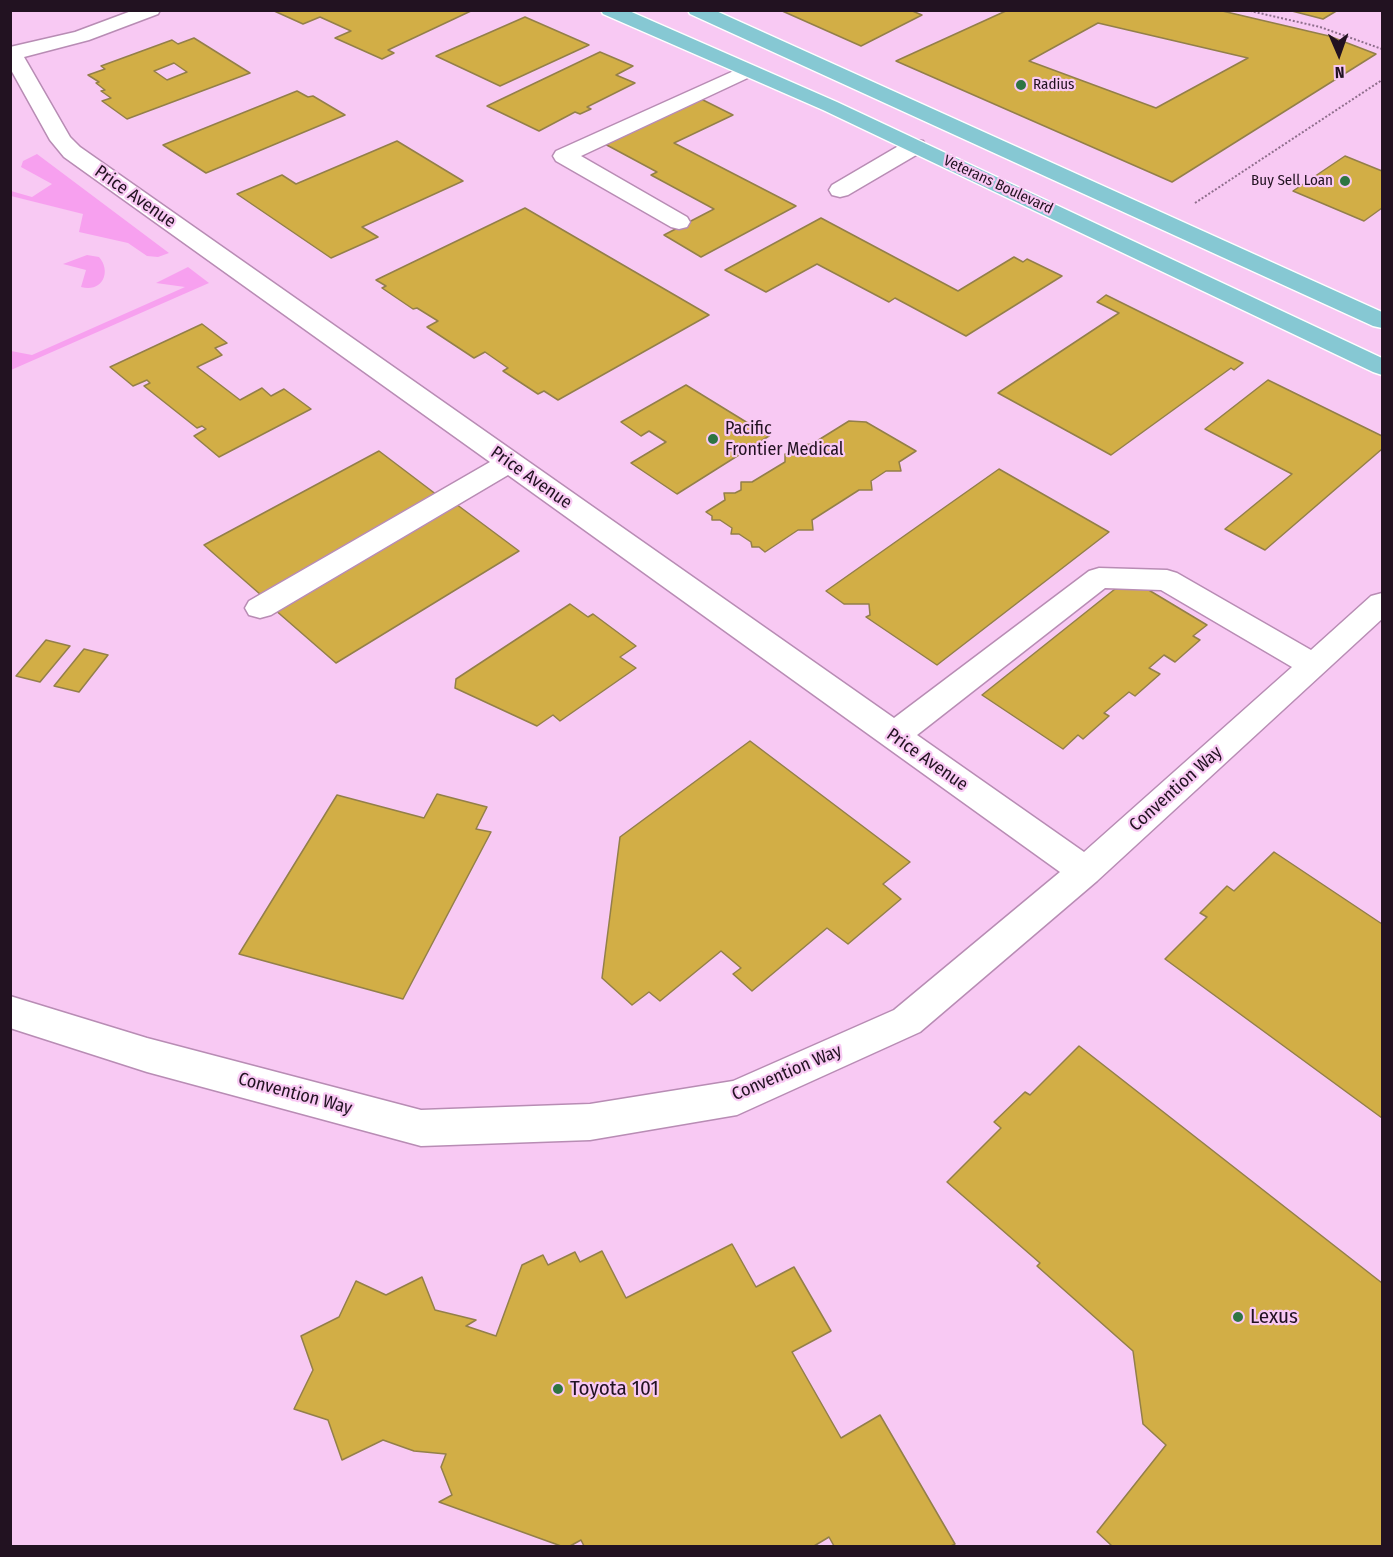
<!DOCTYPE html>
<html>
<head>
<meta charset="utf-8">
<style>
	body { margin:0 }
	#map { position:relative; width:1393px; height:1557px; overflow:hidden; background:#f8c9f3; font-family:"Fira Sans Condensed",sans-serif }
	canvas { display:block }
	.frame { position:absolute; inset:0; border:12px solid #221221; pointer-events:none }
	.north { position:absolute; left:1309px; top:24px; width:60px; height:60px; -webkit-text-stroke:4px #f8c9f3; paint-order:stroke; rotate:178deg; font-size:16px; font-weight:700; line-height:24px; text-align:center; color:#221221 }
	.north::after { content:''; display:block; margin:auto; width:21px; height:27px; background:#221221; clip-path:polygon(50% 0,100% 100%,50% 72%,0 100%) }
</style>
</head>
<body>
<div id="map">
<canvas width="1393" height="1557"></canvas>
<div class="frame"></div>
<div class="north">N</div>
</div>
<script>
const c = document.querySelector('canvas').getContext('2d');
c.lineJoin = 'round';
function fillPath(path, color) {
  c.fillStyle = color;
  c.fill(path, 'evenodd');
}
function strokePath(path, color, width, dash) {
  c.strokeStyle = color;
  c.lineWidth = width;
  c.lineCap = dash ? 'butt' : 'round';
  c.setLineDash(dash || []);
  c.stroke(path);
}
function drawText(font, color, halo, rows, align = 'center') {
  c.font = font + ' "Fira Sans Condensed",sans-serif';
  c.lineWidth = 4.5;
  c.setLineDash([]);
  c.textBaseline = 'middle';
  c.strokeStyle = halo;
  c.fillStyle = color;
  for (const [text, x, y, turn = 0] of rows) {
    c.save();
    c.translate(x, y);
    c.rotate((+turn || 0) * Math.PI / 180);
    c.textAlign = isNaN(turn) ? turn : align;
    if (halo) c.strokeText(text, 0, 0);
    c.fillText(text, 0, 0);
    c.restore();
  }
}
const green = new Path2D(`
	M37,154l132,99 -11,4 -11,-1 -19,-13 -49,-11 4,-18 -72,-18v-5l21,6 20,-13 -31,-17 2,-6z
	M87,255l12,2c13,15 3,36 -18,30l5,-17 -23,-6z
	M188,267l21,16 -198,87v-19l21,4 153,-68 -29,-4z`);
const building = new Path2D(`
	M272,10h201l-85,40 6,3 -12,6 -47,-21 16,-7 -31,-14 -17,7z
	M780,10h130l12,5 -61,31z
	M1008,10h210l111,26 47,18 -204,128 -276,-121zM1098,23l150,35 -92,50 -127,-47z
	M1288,10h50l-15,9z
	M525,17l64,28 -89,41 -64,-30z
	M194,38l56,35 -123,46 -25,-18 9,-3 -10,-7 4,-1 -9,-7 3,-1 -11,-7 17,-6 -4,-3 71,-26 6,4zM174,63l13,9 -20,8 -13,-9z
	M600,52l33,14 -17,9 19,8 -48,24 4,2 -11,5 -5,-2 -36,19 -52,-25z
	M297,91l11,6 5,-1 32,19 -139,58 -43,-28z
	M699,98l34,17 -59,28 122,63 -95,51 -37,-22 50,-26 -63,-34 6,-3 -54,-29z
	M397,141l66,40 -101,46 16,10 -47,21 -94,-64 45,-19 14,9z
	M1345,156l37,15v37l-18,13 -71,-30z
	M525,208l184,107 -151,85 -14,-9 -6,3 -35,-23 5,-3 -23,-16 -11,6 -47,-31 11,-6 -21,-13 -4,1 -31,-21 4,-2 -10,-6z
	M821,218l137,73 56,-34 9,5 4,-3 35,17 -96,60 -71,-38 -6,4 -72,-38 -51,28 -41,-22z
	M1106,295l137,68 -9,7 -3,-2 -120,87 -113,-62 121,-80 -22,-11z
	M202,324l25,19 -12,5 7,7 -25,12 43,33 22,-12 9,8 13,-7 27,20 -92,48 -25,-21 12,-7 -4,-3 -5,2 -53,-42 6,-3 -3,-3 -14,6 -23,-19z
	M1268,380l114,56v13l-117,101 -40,-21 67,-55 -87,-45z
	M686,385l83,51 -92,58 -46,-31 35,-21 -17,-11 -8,5 -20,-14z
	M849,421l17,1 50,29 -17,11 2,9h-15l-15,10 1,9h-13l-47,30 1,10h-15l-33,22 -6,-5h-7l-1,-5 -12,-8h-8l1,-6 -12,-8h-8v-4l-6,-4 19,-12 -1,-7h11l6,-3v-8h11l33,-20v-8l10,1 5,-4 1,-6 11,-1z
	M379,451l58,44 -176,100 -57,-50z
	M999,469l110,63 -172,133 -71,-48 4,-2 -1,-11h-25l-18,-13z
	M456,504l63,47 -183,112 -62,-54z
	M1115,589h32l60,36 -14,11 7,4 -25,22 -11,-7 -15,13 11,6 -25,22 -6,-4 -25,21 5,3 -26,23 -5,-4 -15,14 -81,-54z
	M570,604l18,13 5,-3 43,32 -16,11 16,11 -76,53 -7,-6 -16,11 -82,-38 1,-9z
	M46,640l24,6 -30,36 -24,-6z
	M84,649l24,6 -29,37 -25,-6z
	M750,741l160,121 -27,22 18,15 -53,45 -21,-16 -75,63 -19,-17 8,-6 -20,-17 -61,50 -11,-9 -17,13 -30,-27 18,-141z
	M437,794l50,13 -11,22 15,3 -88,167 -164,-45 98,-159 87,23z
	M1274,852l108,72v194l-217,-159 42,-42 -7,-4 27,-27 7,5z
	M1079,1046l303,237v263h-270l-15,-14 69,-87 -23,-21 -10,-73 -96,-85 3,-3 -93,-81 54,-54 -7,-6 31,-30 5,3z
	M732,1244l24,43 38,-20 37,64 -39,21 49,86 39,-23 75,129 -4,2h-117l-5,-9 -15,9h-230l-3,-6 -11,6h-9l-122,-44 13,-7 -11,-28 5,-13 -32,-3 -31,-11 -41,20 -14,-40 -34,-11 19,-39 -12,-34 38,-19 17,-36 30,14 36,-18 13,33 41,10 -10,6 30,10 26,-71 21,-10 5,10 27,-13 5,10 22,-11 24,47z`);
const path = new Path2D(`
	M1246,10l74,17 62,22
	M1195,203l187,-123`);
const minor = new Path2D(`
	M134,10h26l-2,4 -69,26 -65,17 46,80 10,10 814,571 195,-147 10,-3 68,2 10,3 134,77 60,-54 11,-3v26l-285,262 -177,151 -183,83 -147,25 -169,6 -274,-74 -137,-44v-32l137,42 274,72 169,-6 143,-23 161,-71 166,-138 -552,-397 -237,140 -11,3 -11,-3 -4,-7 4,-7 241,-139 -426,-305 -14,-17 -40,-72v-21l65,-15zM1105,588l56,2 131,77 -208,185 -167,-117z
	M747,65l7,2 3,4 -3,4 -173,81 106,61 3,5 -3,5 -8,2 -8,-2 -115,-66 -3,-5 3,-5z
	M915,140l8,1 3,5 -3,5 -75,44 -8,2 -8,-2 -3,-5 3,-5 75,-44z`);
const major = new Path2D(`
	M601,10h26l210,92 545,256v17l-9,-3 -550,-262 -220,-96z
	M688,10h26l668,302v16l-9,-2 -683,-312z`);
const markers = [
	[1021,85,6,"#2e7542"],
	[1345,181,6,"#2e7542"],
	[713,439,6,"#2e7542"],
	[1238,1317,6,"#2e7542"],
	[558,1389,6,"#2e7542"]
];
const farPoinames = [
	["Radius",1033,85],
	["Buy Sell Loan",1333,181,"right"]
];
const farStreetnames = [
	["Veterans Boulevard",998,185,25]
];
const streetNames = [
	["Price Avenue",135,197,35],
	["Price Avenue",531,478,35],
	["Price Avenue",927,760,35],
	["Convention Way",1176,789,-42],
	["Convention Way",787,1073,-23],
	["Convention Way",295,1094,15]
];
const poiNames = [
	["Pacific",725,429],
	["Frontier Medical",725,450]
];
const nearPoinames = [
	["Lexus",1250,1317],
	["Toyota 101",570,1389]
];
fillPath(green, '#f7a0ef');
fillPath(building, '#d2ae46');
strokePath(building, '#937f49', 1.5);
strokePath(minor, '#b88cb4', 3);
strokePath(major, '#fff', 3);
strokePath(path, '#8e6e8b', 2, [2, 2]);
fillPath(minor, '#fff');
fillPath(major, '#86c8d3');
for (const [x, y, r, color] of markers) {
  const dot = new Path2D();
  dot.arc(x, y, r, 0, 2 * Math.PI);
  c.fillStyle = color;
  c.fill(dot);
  strokePath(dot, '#f8c9f3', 2);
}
drawText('15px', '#221221', '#f8c9f3', farPoinames, 'left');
drawText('15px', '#221221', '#f8c9f3', farStreetnames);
drawText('18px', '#221221', '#f8c9f3', streetNames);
drawText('18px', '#221221', '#f8c9f3', poiNames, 'left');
drawText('21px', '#221221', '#f8c9f3', nearPoinames, 'left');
</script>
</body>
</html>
